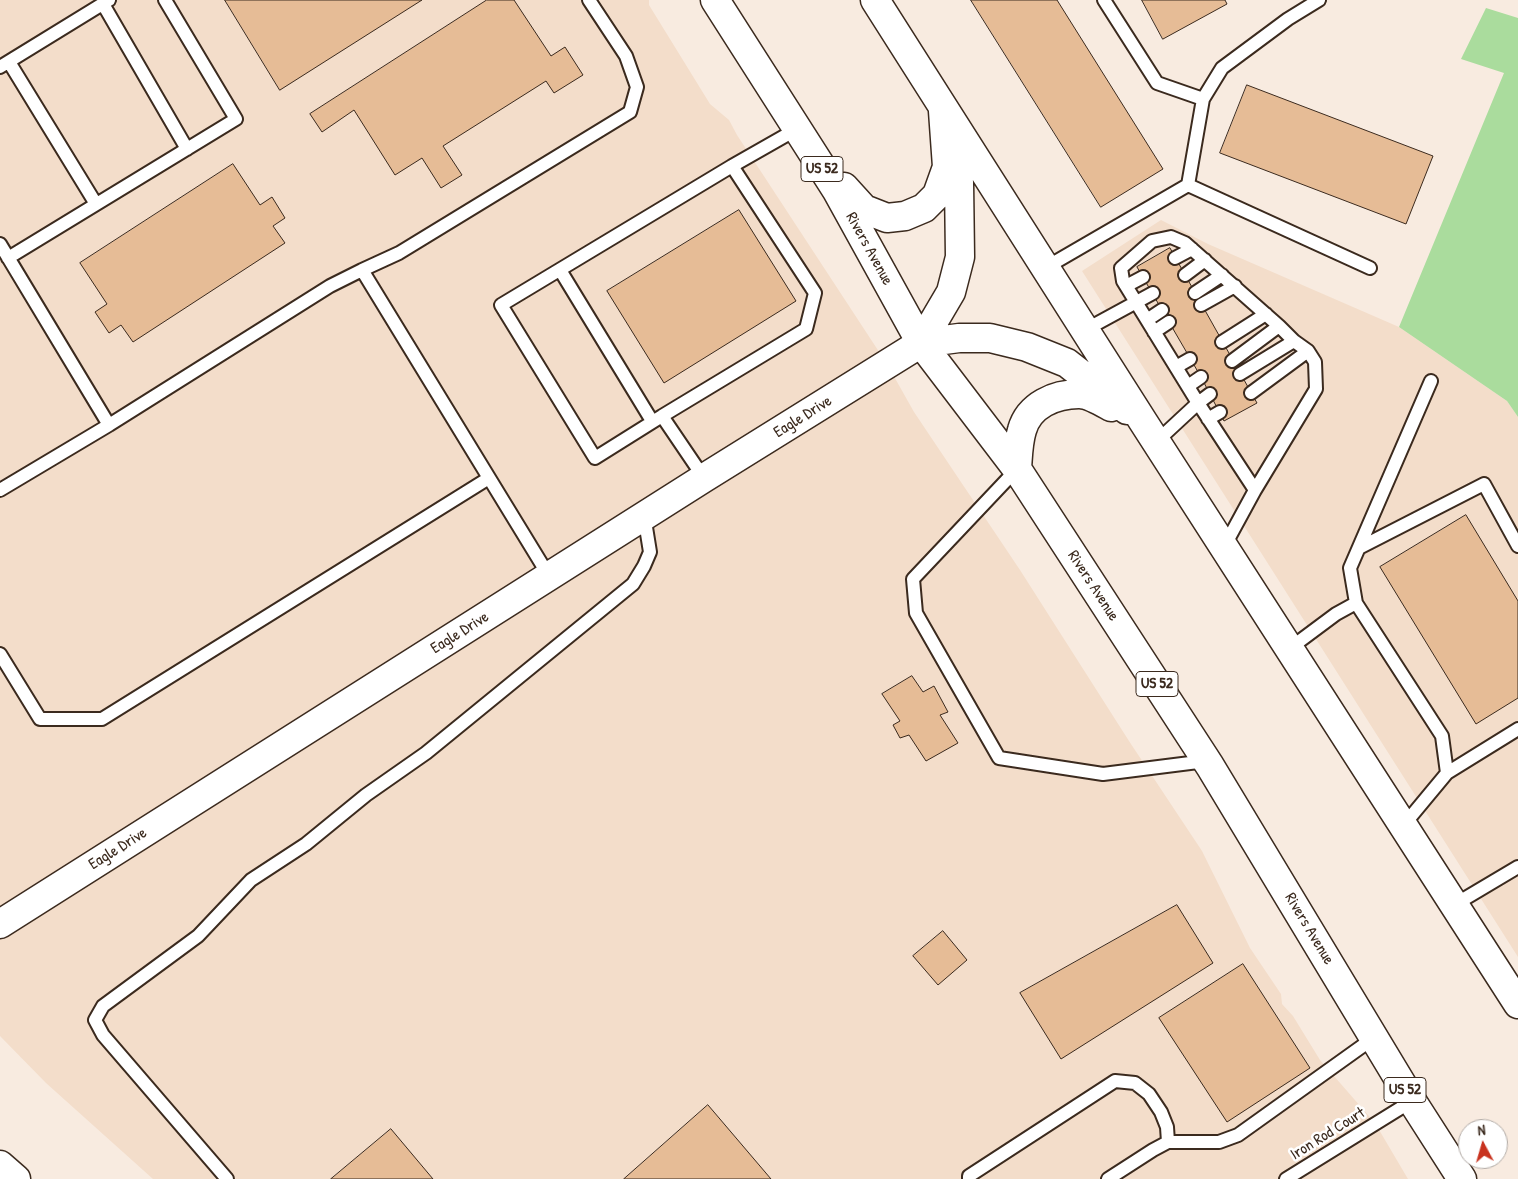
<!DOCTYPE html>
<html>
<head>
<meta charset="utf-8">
<style>
	body { margin:0 }
	#map { position:relative; width:1518px; height:1179px; overflow:hidden; background:#f8ebe0; font-family:"Patrick Hand",sans-serif }
	canvas { display:block }
	.north { position:absolute; left:1458px; top:1119px; width:50px; height:50px; box-sizing:border-box; background:#fff; border:1px solid #b1aaa5; border-radius:50%; rotate:354deg; font-size:14px; font-weight:700; line-height:20px; text-align:center; color:#3b2a1e }
	.north::after { content:''; display:block; margin:auto; width:18px; height:22px; background:#c8321e; clip-path:polygon(50% 0,100% 100%,50% 72%,0 100%) }
</style>
</head>
<body>
<div id="map">
<canvas width="1518" height="1179"></canvas>
<div class="north">N</div>
</div>
<script>
const c = document.querySelector('canvas').getContext('2d');
c.lineJoin = 'round';
function fillPath(path, color) {
  c.fillStyle = color;
  c.fill(path, 'evenodd');
}
function strokePath(path, color, width, dash) {
  c.strokeStyle = color;
  c.lineWidth = width;
  c.lineCap = dash ? 'butt' : 'round';
  c.setLineDash(dash || []);
  c.stroke(path);
}
function drawText(font, color, halo, rows, align = 'center') {
  c.font = font + ' "Patrick Hand",sans-serif';
  c.lineWidth = 5;
  c.setLineDash([]);
  c.textBaseline = 'middle';
  c.strokeStyle = halo;
  c.fillStyle = color;
  for (const [text, x, y, turn = 0] of rows) {
    c.save();
    c.translate(x, y);
    c.rotate((+turn || 0) * Math.PI / 180);
    c.textAlign = isNaN(turn) ? turn : align;
    if (halo) c.strokeText(text, 0, 0);
    c.fillText(text, 0, 0);
    c.restore();
  }
}
const built = new Path2D(`
	M0,0h649v5l61,99 19,16 8,15 150,229 27,48 106,158 109,171 73,110 48,97 31,46 1,10 11,12 27,44 55,63 33,56h-1255l-107,-96 -46,-47z
	M1161,220l47,24 191,83 108,74 11,16v540l-436,-686z`);
const green = new Path2D(`
	M1486,8l32,10v399l-11,-16 -108,-74 105,-254 -43,-14z`);
const building = new Path2D(`
	M225,0h197l-142,90z
	M487,0h27l37,56 14,-9 18,28 -29,18 -8,-12 -103,65 19,29 -21,13 -19,-30 -27,17 -41,-65 -32,22 -12,-18z
	M971,0h86l106,169 -62,38z
	M1142,0h83l2,4 -64,35z
	M1247,85l186,71 -27,68 -186,-71z
	M233,164l27,41 12,-8 13,21 -12,8 12,17 -152,99 -12,-17 -12,8 -14,-21 12,-8 -27,-41z
	M739,210l57,91 -132,82 -57,-92z
	M1170,248l87,155 -33,18 -23,-44 -64,-110z
	M1466,515l52,86v97l-42,26 -96,-157z
	M912,676l11,16 11,-6 14,26 -8,3 18,28 -32,18 -17,-26 -9,3 -7,-13 7,-4 -18,-27z
	M1177,905l36,58 -152,96 -41,-66z
	M943,931l24,29 -29,25 -25,-29z
	M1243,964l67,104 -83,54 -68,-104z
	M708,1105l63,74h-147z
	M391,1129l42,50h-102z`);
const lane = new Path2D(`
	M1104,0l53,83 46,16
	M1319,0l-31,19 -66,49 -19,31 -15,86 182,83
	M103,4l84,145
	M9,62l87,142
	M0,67l109,-67
	M0,244l109,181 221,-139 32,-16
	M8,258l228,-139 -71,-119
	M1175,258l17,-9
	M1045,268l143,-83
	M560,270l92,151
	M1185,275l20,-15
	M1126,286l17,-9
	M1195,293l27,-18
	M1201,305l34,-19
	M1147,320l15,-10
	M1085,330l68,-37
	M1154,332l15,-10
	M1222,342l44,-28
	M1232,361l47,-35
	M1176,367l14,-8
	M1240,374l54,-33
	M1188,386l13,-9
	M1251,393l57,-42
	M662,416l-67,42 -94,-153 231,-139
	M1208,419l12,-7
	M1156,442l42,-39 12,-9
	M1017,469l-104,110 3,34 83,145 104,16 103,-13
	M704,478l-42,-62 144,-87 9,-36 -83,-127 65,-37
	M0,490l109,-65
	M1224,547l31,-57 61,-101 -1,-27 -7,-11 -14,-10 -15,-15 -94,-83 -14,-6 -19,4 -31,27 2,13 75,122 57,87
	M1359,548l125,-64 34,62
	M549,576l-187,-306 37,-17 231,-141 7,-25 -11,-31 -37,-56
	M1356,603l-6,-35 81,-187
	M1289,649l47,-35 20,-11 86,133 5,37 -44,53
	M0,654l40,65h62l387,-241
	M1447,773l71,-44
	M1454,905l64,-38
	M227,1179l-124,-144 -8,-15 8,-14 95,-70 53,-56 55,-36 60,-49 60,-42 207,-169 11,-18 6,-14 -6,-37
	M969,1179v-3l146,-95 20,2 14,11 12,18 6,15 1,15
	M1108,1179l45,-29 15,-8h51l19,-7 137,-98
	M1286,1179l126,-78`);
const secondary = new Path2D(`
	M0,924l704,-446 217,-135`);
const primary = new Path2D(`
	M715,0l122,191 84,152 96,126 193,297 202,335 50,78
	M875,0l269,423 374,581
	M844,187l20,22 23,9 18,-2 19,-8 13,-13 10,-28 -4,-56
	M921,343l38,-5h31l37,9 40,16 60,47
	M921,343l30,-51 9,-35 -1,-75 -6,-28
	M1017,469c1,-13 1,-26 5,-39 7,-25 33,-36 57,-36 10,0 23,8 32,13`);
const highway = new Path2D(`
	M0,1165l16,14`);
const shields = [
	[822,169,42],
	[1157,684,42],
	[1405,1090,42]
];
const shieldNames = [
	["US 52",822,169],
	["US 52",1157,684],
	["US 52",1405,1090]
];
const streetNames = [
	["Rivers Avenue",869,249,61],
	["Eagle Drive",803,417,-32],
	["Rivers Avenue",1093,586,57],
	["Eagle Drive",460,633,-32],
	["Eagle Drive",118,849,-32],
	["Rivers Avenue",1309,929,59],
	["Iron Rod Court",1328,1134,-32]
];
fillPath(built, '#f3ddca');
fillPath(green, '#aadc9d');
fillPath(building, '#e6bc96');
strokePath(building, '#3b2a1e', 1);
strokePath(lane, '#3b2a1e', 16);
strokePath(secondary, '#3b2a1e', 31);
strokePath(primary, '#3b2a1e', 31);
strokePath(highway, '#3b2a1e', 31);
strokePath(lane, '#fff', 12);
strokePath(secondary, '#fff', 28);
strokePath(primary, '#fff', 28);
strokePath(highway, '#fff', 28);
for (const [x, y, w] of shields) {
  const box = new Path2D();
  box.roundRect(x - w / 2, y - 12.5, w, 25, 4);
  c.fillStyle = '#fff';
  c.fill(box);
  strokePath(box, '#3b2a1e', 1);
}
drawText('bold 15px', '#3b2a1e', null, shieldNames);
drawText('16px', '#3b2a1e', '#fff', streetNames);
</script>
</body>
</html>
